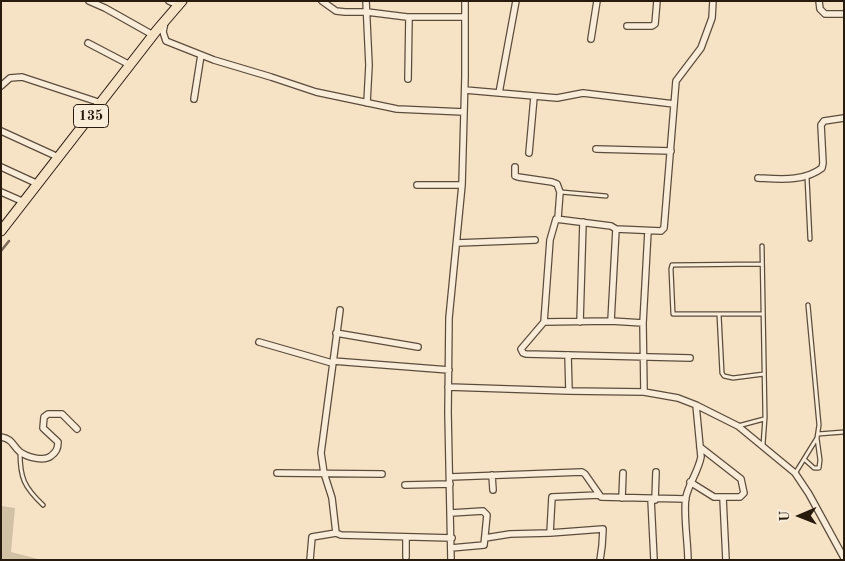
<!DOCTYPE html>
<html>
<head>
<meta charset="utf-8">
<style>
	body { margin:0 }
	#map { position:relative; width:845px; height:561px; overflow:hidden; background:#f6e3c5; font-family:"Old Standard TT",serif }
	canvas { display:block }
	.frame { position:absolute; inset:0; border:2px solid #291a0e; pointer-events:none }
	.north { position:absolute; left:775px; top:491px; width:50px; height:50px; -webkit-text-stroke:4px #f9edd9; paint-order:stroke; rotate:269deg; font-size:14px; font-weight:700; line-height:20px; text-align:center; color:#291a0e }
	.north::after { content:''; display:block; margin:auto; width:18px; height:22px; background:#291a0e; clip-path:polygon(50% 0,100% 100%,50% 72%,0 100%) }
</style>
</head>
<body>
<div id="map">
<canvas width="845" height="561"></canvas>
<div class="frame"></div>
<div class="north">U</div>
</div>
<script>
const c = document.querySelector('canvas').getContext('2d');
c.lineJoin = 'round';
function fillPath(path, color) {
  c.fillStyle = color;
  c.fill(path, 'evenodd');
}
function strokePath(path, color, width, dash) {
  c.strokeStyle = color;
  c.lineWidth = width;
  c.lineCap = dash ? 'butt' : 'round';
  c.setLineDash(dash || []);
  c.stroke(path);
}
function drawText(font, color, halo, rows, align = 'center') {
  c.font = font + ' "Old Standard TT",serif';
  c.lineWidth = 4.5;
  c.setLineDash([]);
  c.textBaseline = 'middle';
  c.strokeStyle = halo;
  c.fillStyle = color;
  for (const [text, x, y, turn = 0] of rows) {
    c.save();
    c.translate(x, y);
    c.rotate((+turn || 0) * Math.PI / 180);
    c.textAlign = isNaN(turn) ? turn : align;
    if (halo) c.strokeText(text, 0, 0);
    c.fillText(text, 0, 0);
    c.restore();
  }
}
const green = new Path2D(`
	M1,506l14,2 -4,44 31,8h-41z`);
const stream = new Path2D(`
	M1,251l8,-10`);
const service = new Path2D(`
	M807,177l3,62
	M561,192l45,4
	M762,246l3,171 -2,28
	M762,264l-90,1 -1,4 2,45h90
	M719,314l3,59 2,3 9,2 31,-4
	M738,426l26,-7
	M818,434l26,-2
	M20,452c0,26 4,35 23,53
	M804,459l10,9h5l1,-8 -3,-22
	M796,472l21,-34 2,-13 -11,-120`);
const minor = new Path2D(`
	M89,1l16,7 48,27
	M169,1l9,4
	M322,1l14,10 9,1h22l40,5h58
	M366,1l3,64 -2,38
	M819,1l1,8 5,5h19
	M165,22l-2,10 3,9 48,19 57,17 45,15 81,17 67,3
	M627,26h25l3,-2 2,-23
	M591,39l6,-38
	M88,43l42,22
	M408,79l1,-62
	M1,86l9,-8 12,-1 79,26
	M465,90l92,8 26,-5 91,11
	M499,93l17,-92
	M194,99l7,-44
	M1,131l57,26
	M596,149l75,2
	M529,153l5,-56
	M1,167l37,17
	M515,167v9l3,1 34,5 5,2 3,8 -2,26
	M758,178c21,1 46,4 64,-10l1,-5 -2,-38 3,-4 20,-3
	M417,185h45
	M1,192l23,10
	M457,243l78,-3
	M340,310l-19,143 3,20 8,25 4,35 5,2 111,3
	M611,321l5,-92
	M544,322l67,-1 32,2
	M580,322l3,-100
	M336,333l82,14
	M259,342l73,21
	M568,355l1,36
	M690,358l-164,-4 -3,-1 -2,-4 23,-27 6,-82 6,-21 55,7 5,3 45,2 3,-3 12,-147 25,-33 11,-30 1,-17
	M333,361l116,9
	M448,387l121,4 75,1 34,6 18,7 42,21 57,47 14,21 35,64
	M644,392l-1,-69 5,-92
	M1,437c12,2 11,8 19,15 7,5 24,10 31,4 5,-4 7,-7 7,-14l-15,-14 1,-11 4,-3h14l15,15
	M277,473l105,1
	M492,475l1,15
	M450,477l132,-5 3,2 16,23 85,2
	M690,482l24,15h26l4,-4 -3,-14 -41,-32
	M405,485l45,-1
	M622,498l1,-25
	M723,498l3,62
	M651,499l3,61
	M655,500l1,-28
	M451,513l32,-2 4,4 -3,30 -33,3
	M550,533l2,-36 47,-2
	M406,538v19
	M485,538l25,-4 40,-1 53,-4 -1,17 -2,14
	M310,560l2,-23 24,-4
	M451,560l-3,-147 1,-95 13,-133 3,-108v-76
	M688,560c0,-17 -5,-48 -2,-63 3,-14 12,-25 15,-40l-5,-52`);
const primary = new Path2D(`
	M1,231l156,-201 25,-29`);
const shields = [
	[91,116,35]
];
const shieldNames = [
	["135",91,116]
];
fillPath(green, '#d3c1a6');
strokePath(stream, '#7a6a57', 2.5);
strokePath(service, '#5c4c3c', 5.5);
strokePath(minor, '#5c4c3c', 8);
strokePath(primary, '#291a0e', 11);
strokePath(service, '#f9edd9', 3);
strokePath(minor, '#f9edd9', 5.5);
strokePath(primary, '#f6e3c5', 9);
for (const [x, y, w] of shields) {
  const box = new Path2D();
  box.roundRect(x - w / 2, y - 11.5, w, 23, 4);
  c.fillStyle = '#f9edd9';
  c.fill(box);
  strokePath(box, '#291a0e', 1);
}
drawText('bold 14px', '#291a0e', null, shieldNames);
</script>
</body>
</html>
